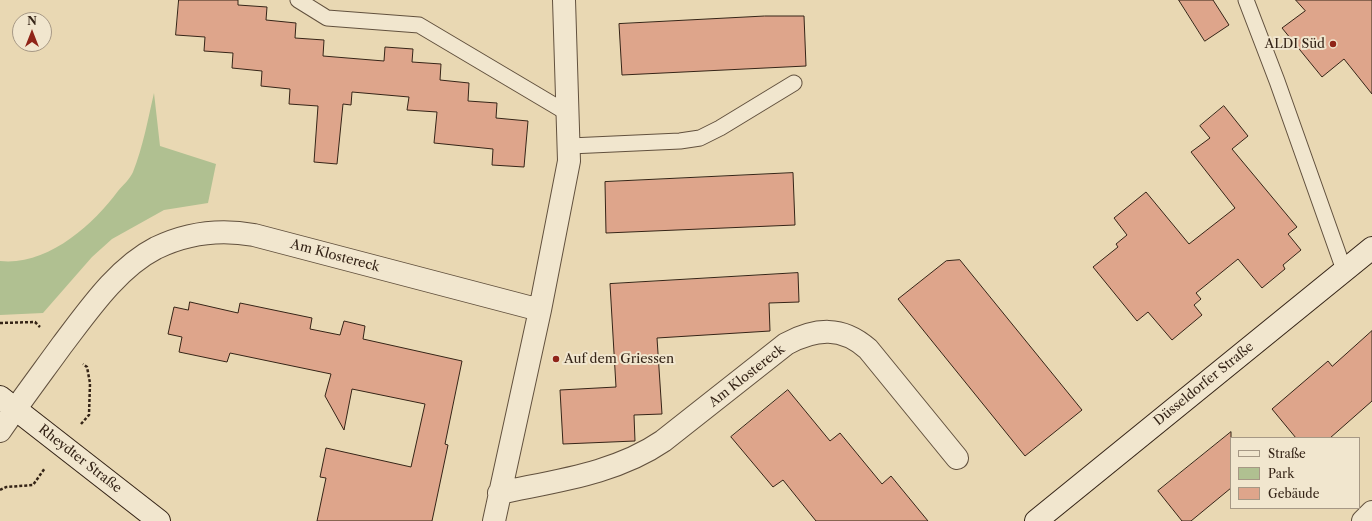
<!DOCTYPE html>
<html>
<head>
<meta charset="utf-8">
<style>
	body { margin:0 }
	#map { position:relative; width:1372px; height:521px; overflow:hidden; background:#e9d8b3; font-family:"Libre Caslon Text",serif }
	canvas { display:block }
	.legend { position:absolute; left:1230px; top:437px; width:130px; height:72px; box-sizing:border-box; background:#f1e6ce; border:1px solid #a69885; margin:0; padding:5px 7px; list-style:none; font-size:12px; color:#352417 }
	.legend li { display:flex; align-items:center; gap:8px; height:20px }
	.legend b { width:20px; border:1px solid #a69885 }
	.north { position:absolute; left:12px; top:12px; width:40px; height:40px; box-sizing:border-box; background:#f1e6ce; border:1px solid #a69885; border-radius:50%; rotate:0deg; font-size:11px; font-weight:700; line-height:16px; text-align:center; color:#352417 }
	.north::after { content:''; display:block; margin:auto; width:14px; height:18px; background:#8f2418; clip-path:polygon(50% 0,100% 100%,50% 72%,0 100%) }
</style>
</head>
<body>
<div id="map">
<canvas width="1372" height="521"></canvas>
<ul class="legend">
<li><b style="height:5px;background:#f1e6ce"></b>Straße</li>
<li><b style="height:11px;background:#b0c091"></b>Park</li>
<li><b style="height:11px;background:#dea58b"></b>Gebäude</li>
</ul>
<div class="north">N</div>
</div>
<script>
const c = document.querySelector('canvas').getContext('2d');
c.lineJoin = 'round';
function fillPath(path, color) {
  c.fillStyle = color;
  c.fill(path, 'evenodd');
}
function strokePath(path, color, width, dash) {
  c.strokeStyle = color;
  c.lineWidth = width;
  c.lineCap = dash ? 'butt' : 'round';
  c.setLineDash(dash || []);
  c.stroke(path);
}
function drawText(font, color, halo, rows, align = 'center') {
  c.font = font + ' "Libre Caslon Text",serif';
  c.lineWidth = 4;
  c.setLineDash([]);
  c.textBaseline = 'middle';
  c.strokeStyle = halo;
  c.fillStyle = color;
  for (const [text, x, y, turn = 0] of rows) {
    c.save();
    c.translate(x, y);
    c.rotate((+turn || 0) * Math.PI / 180);
    c.textAlign = isNaN(turn) ? turn : align;
    if (halo) c.strokeText(text, 0, 0);
    c.fillText(text, 0, 0);
    c.restore();
  }
}
const green = new Path2D(`
	M154,93l6,53 56,18 -8,39 -44,7 -52,29 -20,18 -49,56 -43,2v-54c47,5 92,-35 118,-70 5,-6 12,-12 15,-19 10,-25 15,-53 21,-79z`);
const building = new Path2D(`
	M179,0h59v5l29,2 -1,13 30,3 -1,15 29,2 -1,16 61,5 1,-14 28,2 -1,13 29,2 -1,16 29,3 -1,18 29,2 -1,15 32,3 -4,46 -32,-2 1,-16 -59,-6 3,-31 -30,-2 2,-13 -57,-5 -1,13 -8,-1 -6,60 -23,-2 4,-56 -29,-2 1,-15 -29,-3 1,-15 -30,-3 1,-15 -29,-2 1,-14 -29,-2z
	M1179,0h34l16,25 -24,16z
	M1296,0h76v94l-28,-35 -22,18 -40,-49 23,-17z
	M765,16h39l2,50 -184,9 -3,-51z
	M1224,106l24,30 -16,13 65,78 -9,7 13,16 -18,15 2,4 -23,19 -24,-29 -42,34 5,6 -7,6 8,10 -30,25 -24,-28 -11,9 -44,-54 25,-20 -2,-3 11,-9 -13,-17 32,-26 43,52 46,-36 -44,-56 19,-14 -10,-12z
	M793,173l2,52 -189,8 -1,-51z
	M960,260l122,150 -57,46 -127,-157 48,-38z
	M798,273l1,29 -30,1 1,28 -113,7 5,76 -28,1 1,26 -72,3 -3,-54 56,-3 -6,-103z
	M190,302l48,11 2,-10 72,15 -2,11 30,6 4,-14 21,5 -2,13 99,22 -17,83 3,1 -16,76h-115l9,-43 -6,-1 6,-29 85,19 14,-63 -73,-15 -8,41 -19,-34 6,-22 -101,-21 -3,9 -48,-10 3,-15 -14,-3 6,-27 14,3z
	M1372,331v70l-42,37h-34l-24,-29 56,-48 4,5z
	M788,390l42,51 10,-8 42,51 9,-8 37,45h-112l-33,-41 -10,7 -42,-50z
	M1231,432v56l-40,33h-9l-24,-30z`);
const path = new Path2D(`
	M0,323l35,-1 5,5
	M81,424l8,-9 1,-32 -3,-16 -4,-3
	M0,490l6,-3 27,-2 12,-17`);
const lane = new Path2D(`
	M298,0l29,18 92,7 150,89
	M1246,0l31,81 67,189
	M570,146l110,-5 20,-3 20,-10 74,-45`);
const street = new Path2D(`
	M540,310l29,-149 -5,-161
	M0,431c20,-29 41,-57 62,-86 26,-34 55,-77 94,-97 31,-15 65,-19 98,-13l286,75 -46,211
	M499,493c55,-12 116,-19 164,-52l123,-97c30,-16 56,-18 82,5l89,109
	M1363,521l9,-9`);
const secondary = new Path2D(`
	M0,397l159,124
	M1036,521l336,-273`);
const markers = [
	[1333,44,4,"#8f2418"],
	[556,359,4,"#8f2418"]
];
const poiNames = [
	["ALDI Süd",1325,44],
	["Auf dem Griessen",564,359,"left"]
];
const streetNames = [
	["Am Klostereck",335,256,15],
	["Am Klostereck",747,376,-38],
	["Düsseldorfer Straße",1204,384,-39],
	["Rheydter Straße",80,459,38]
];
fillPath(green, '#b0c091');
fillPath(building, '#dea58b');
strokePath(building, '#352417', 1);
strokePath(lane, '#62513e', 17);
strokePath(street, '#62513e', 24);
strokePath(secondary, '#352417', 24);
strokePath(path, '#352417', 2.5, [3, 2]);
strokePath(lane, '#f1e6ce', 15);
strokePath(street, '#f1e6ce', 22);
strokePath(secondary, '#f1e6ce', 22);
for (const [x, y, r, color] of markers) {
  const dot = new Path2D();
  dot.arc(x, y, r, 0, 2 * Math.PI);
  c.fillStyle = color;
  c.fill(dot);
  strokePath(dot, '#f1e6ce', 1.5);
}
drawText('13px', '#352417', '#f1e6ce', poiNames, 'right');
drawText('13px', '#352417', '#f1e6ce', streetNames);
</script>
</body>
</html>
